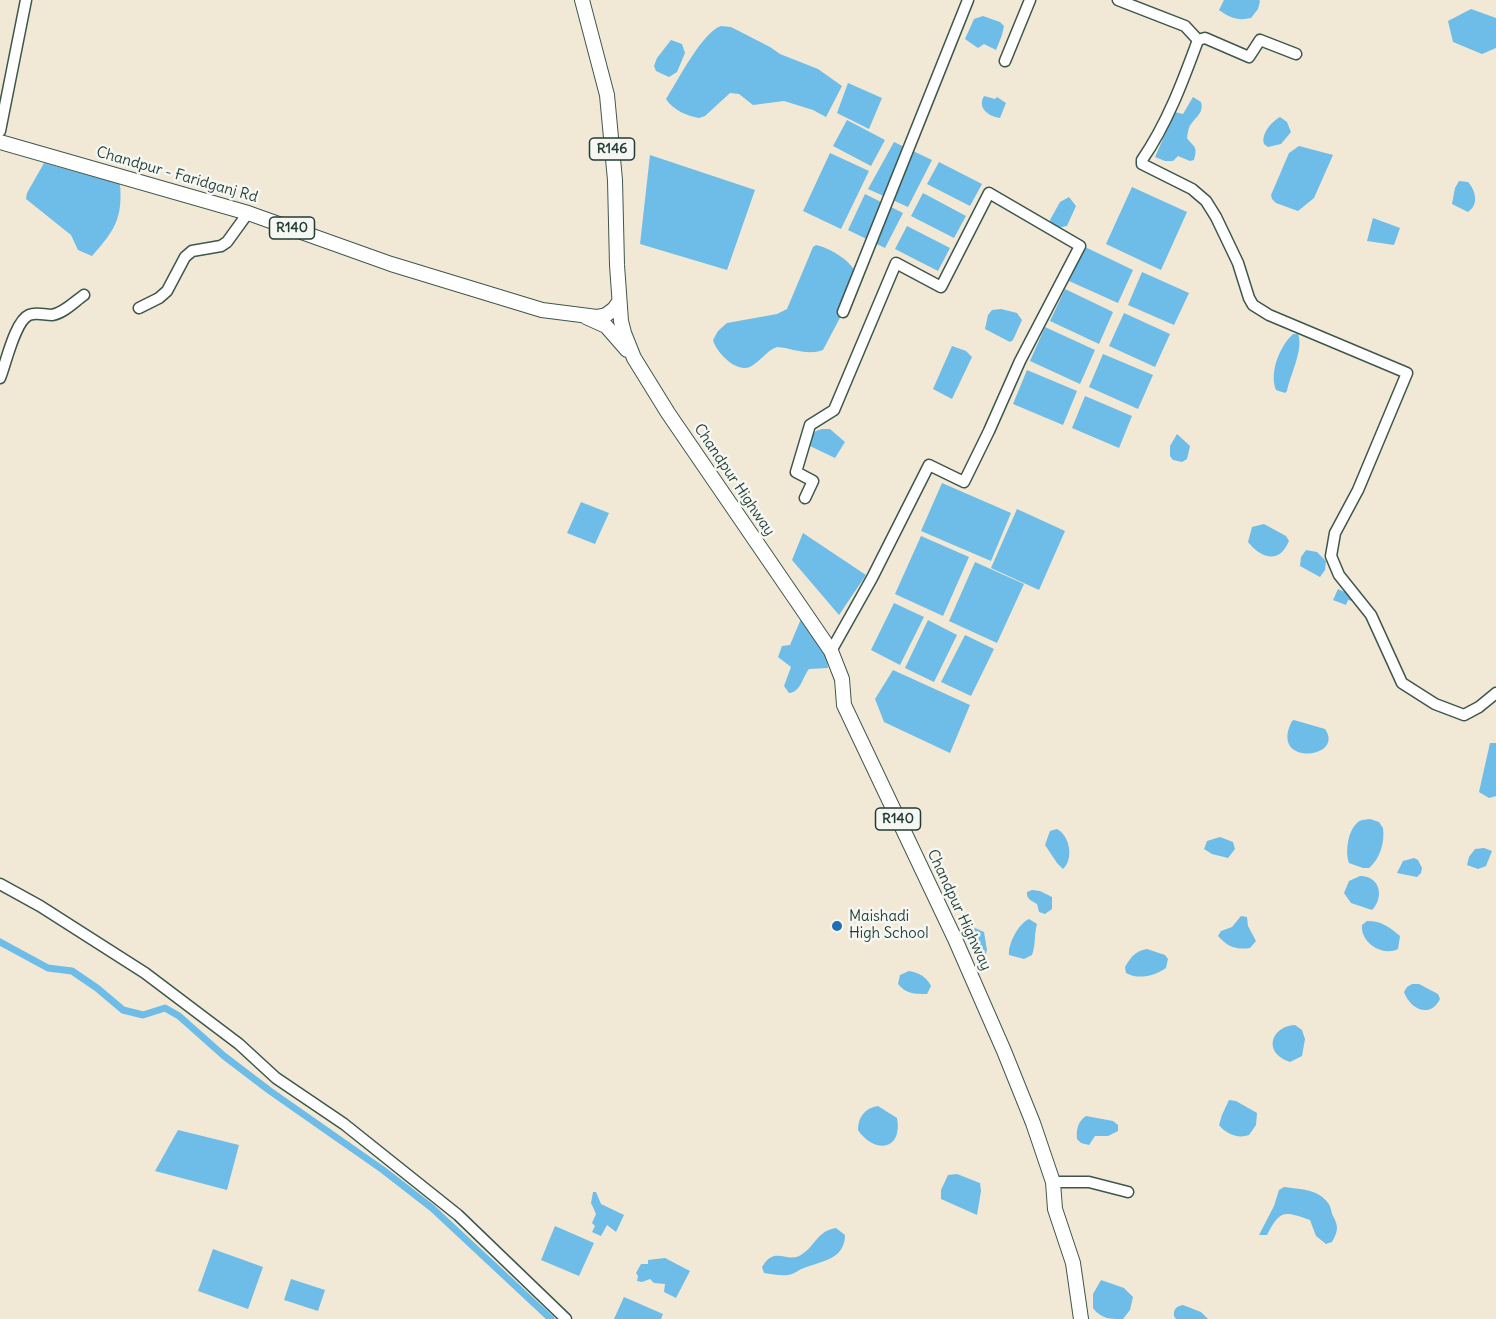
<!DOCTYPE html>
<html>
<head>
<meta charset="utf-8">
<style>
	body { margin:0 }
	canvas { display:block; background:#f1e9d5 }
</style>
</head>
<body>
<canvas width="1496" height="1319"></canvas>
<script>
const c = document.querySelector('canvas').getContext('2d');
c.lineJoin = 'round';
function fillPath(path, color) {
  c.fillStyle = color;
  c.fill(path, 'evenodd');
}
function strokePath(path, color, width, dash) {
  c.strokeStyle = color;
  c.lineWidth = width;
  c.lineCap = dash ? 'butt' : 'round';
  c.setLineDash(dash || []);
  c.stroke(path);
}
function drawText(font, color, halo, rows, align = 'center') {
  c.font = font + ' Delius,sans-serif';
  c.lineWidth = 5;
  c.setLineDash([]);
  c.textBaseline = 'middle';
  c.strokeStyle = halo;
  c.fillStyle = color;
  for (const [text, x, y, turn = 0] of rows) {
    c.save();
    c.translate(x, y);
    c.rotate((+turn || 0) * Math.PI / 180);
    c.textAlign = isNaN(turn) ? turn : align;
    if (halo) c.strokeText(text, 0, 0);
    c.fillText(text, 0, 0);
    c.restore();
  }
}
const water = new Path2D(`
	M1224,0h35l1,1 -2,8 -7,9c-13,3 -21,0 -32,-8z
	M1471,9l25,9v30l-14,6 -29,-12 -5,-21z
	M983,16l17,6 4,4 -2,9 -6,15 -12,-6 -6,4 -13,-9 9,-20z
	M721,26l10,1 39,20 10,7 38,15 24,17 -16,31 -13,-7 -29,-9 -31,4 -14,-11 -9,-1 -25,23 -6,2c-12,-2 -26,-8 -33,-19 11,-17 37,-68 55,-73z
	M671,40l11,4 3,9 -8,19 -8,5 -13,-6 -2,-5 3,-8z
	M848,83l34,15 -13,31 -32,-16z
	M984,96l11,3 2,-2 9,6 -6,15c-12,-2 -23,-10 -16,-22z
	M1193,97l8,5c3,10 -4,14 -10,22 -3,4 -3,9 -4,14 7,10 11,7 7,22l-4,1 -12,-5 -5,5h-8l-10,-4 20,-45 8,2z
	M1280,117l7,5 4,10 -10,12 -13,3 -4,-3c-3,-10 7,-22 16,-27z
	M847,120l38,20 -14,26 -38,-20z
	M894,142l38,18 -24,47 -40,-18z
	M1299,146l34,9 -19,43 -16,13 -22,-8 -4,-4 -1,-4 18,-42z
	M830,153l39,18 -28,58 -38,-18z
	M650,155l105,35 -28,80 -87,-26z
	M939,162l43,22 -12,22 -43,-22z
	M44,163l76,21c3,35 -6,47 -28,72l-14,-6 -7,-15 -45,-36 1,-6z
	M1459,181l9,1c8,9 11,23 0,30l-16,-8 3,-16z
	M1132,187l55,25 -26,58 -55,-26z
	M923,193l43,23 -12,22 -43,-22z
	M865,194l38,19 -18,35 -37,-18z
	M1069,197l7,9 -9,20 -10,2 -6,-4 -1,-4 10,-18z
	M1373,218l27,10 -6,17 -27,-4z
	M907,226l43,22 -12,23 -43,-22z
	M816,245c14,3 32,14 39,26l-12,41 -20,38c-16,6 -31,-2 -46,-3 -11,4 -17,15 -27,20 -14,6 -34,-15 -37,-27l5,-9 9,-8 50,-9 10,-5 26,-62z
	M1085,247l48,23 -15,33 -49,-22z
	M1142,272l47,21 -15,32 -46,-20z
	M1065,289l48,23 -14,32 -49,-23z
	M1001,309l16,4 5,7 -9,20 -3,2 -25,-13 3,-14 4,-5z
	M1124,313l46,21 -15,33 -46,-21z
	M1045,327l50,23 -15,34 -50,-23z
	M1293,334h5c6,15 -8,41 -11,57l-2,2 -9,-3c-7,-18 4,-44 17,-56z
	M952,346l14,5 6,6 -20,42 -19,-10z
	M1103,354l50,21 -15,34 -49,-22z
	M1027,370l50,21 -14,34 -50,-21z
	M1085,396l47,20 -13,32 -47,-20z
	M822,429h8l15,13 -10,16 -25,-12 -1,-8 7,-7z
	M1177,434l13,12 -3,13 -5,3 -9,-2 -3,-4v-10z
	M942,483l69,30 -20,48 -70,-30z
	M581,502l28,11 -14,31 -28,-11z
	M1017,509l48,22 -26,59 -48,-22z
	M1264,524l22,12 3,5c-10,24 -28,17 -41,1l4,-15z
	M803,533l63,42 -27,40 -47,-55z
	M921,536l48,21 -26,59 -48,-22z
	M1306,550l11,2 9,9 -1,9 -5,7 -20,-11 1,-9z
	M975,562l49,22 -27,59 -48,-22z
	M1338,589l16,7 -2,5 -4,-1 -2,5 -13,-5z
	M894,603l30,14 -24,48 -29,-15z
	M801,619c10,13 26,32 27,49l-19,1c-7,9 -8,23 -20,24l-5,-7 7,-19 -13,-10 4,-11 8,-1z
	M928,620l29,15 -23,47 -29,-14z
	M965,635l29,14 -23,47 -30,-14z
	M893,670l77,35 -20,48 -66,-31 -9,-23z
	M1294,720l31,9c21,30 -57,38 -33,-8z
	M1490,743h6v53l-7,2 -10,-6z
	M1370,819l9,3 4,6c2,14 -3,31 -14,40h-6l-14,-5c-4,-11 -1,-31 7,-39 4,-5 9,-4 14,-5z
	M1057,829c13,7 17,30 6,40l-6,-6 -12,-18 5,-14z
	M1220,837l13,5 2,7 -7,9 -16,-4 -8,-5 3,-8z
	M1484,848l8,3 -6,15 -8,3 -11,-4 2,-8 6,-8z
	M1414,858l4,2 4,8 -1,5 -4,4 -20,-4 6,-12z
	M1360,876c21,0 24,22 12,34l-21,-7 -7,-10 5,-12z
	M1032,890l8,1 12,6v12l-7,5 -6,-2 -2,-8c-5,-3 -11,-5 -10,-12z
	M1241,916l6,1 1,9 8,15 -6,7c-14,2 -22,-1 -32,-12l3,-5 11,-4z
	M1029,919l8,5c-3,10 -1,20 -5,31l-8,4 -15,-4c-1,-11 9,-31 20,-36z
	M1367,921c15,0 22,6 33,15l-2,13c-16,8 -38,-7 -36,-24z
	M975,928l9,4 3,18 -2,6 -5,2 -4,-2 -1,-9 -5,-14z
	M1147,949l18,6 3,4 -2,9c-11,8 -28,12 -40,5l-1,-6c6,-10 10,-16 22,-18z
	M909,971c10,2 17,5 22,15l-4,8c-13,0 -21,0 -29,-10l2,-9z
	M1412,984h7l19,10 2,5c-10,20 -30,10 -36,-7l3,-5z
	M1295,1025l7,5 3,9 -3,17 -12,6c-28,-9 -19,-36 5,-37z
	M1229,1100l7,1 21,12 -1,12 -7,10c-11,4 -23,-1 -30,-10l3,-10z
	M878,1106l19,12c6,33 -23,36 -39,12 0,-13 7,-22 20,-24z
	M1086,1116l27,5 5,4v6l-10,5h-13l-6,9 -8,-2 -4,-4c-1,-9 1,-18 9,-23z
	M178,1130l61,15 -12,45 -72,-19z
	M957,1174l23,9 1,8 -4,24 -36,-16v-9l7,-15z
	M1284,1187c14,2 35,2 44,16 3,3 3,9 5,13 6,11 5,15 -1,26l-6,2 -10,-8 -6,-16c-25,-9 -30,-11 -43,15h-8l15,-29 5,-16z
	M593,1192h3l5,12 23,11 -8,17 -9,-7 -6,11 -9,-4 3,-6 -3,-3 4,-9 -5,-11z
	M555,1226l39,17 -15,33 -38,-16z
	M836,1228l9,7c0,24 -23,26 -41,33 -6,2 -9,6 -16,7 -8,1 -16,-1 -24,-2l-2,-6c12,-21 23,-5 37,-11 16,-8 17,-25 37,-28z
	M213,1249l50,18 -15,42 -50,-18z
	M665,1258l25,13 -14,27 -12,-6 1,-8 -11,-1 -4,-4 -8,3 -5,-1 1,-5 -2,-3 5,-9h7v-4z
	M291,1279l34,11 -7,21 -34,-11z
	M1101,1280l23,8 9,9 -3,13 -7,9c-13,0 -22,0 -30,-11v-14z
	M624,1297l39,17 -2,5h-47z
	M1183,1305l18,7 7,7h-32l-2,-3c-1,-7 3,-10 9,-11z`);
const canal = new Path2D(`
	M0,942l48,26 24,3 25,17 26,22 20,5 22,-7 14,8 45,40 46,35 113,79 49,38 119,111`);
const minor = new Path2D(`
	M1118,0l67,26 13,14c-15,41 -31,84 -56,120v4l50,25 14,12 10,16 22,46 11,35 4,7 16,10 138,58 -49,117 -23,43 -4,23 8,19 32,40 31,68 33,21 29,11 15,-8 17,-14
	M1198,40l7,-2 44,19 11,-17 36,14
	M1005,61l25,-61
	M0,131l26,-131
	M139,308l20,-10 8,-7 18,-34 7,-6 29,-5 6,-4 21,-29
	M843,312l125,-312
	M0,378c6,-15 15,-57 29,-63 7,-3 15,0 23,0 12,-2 22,-13 32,-20
	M805,498l8,-17 -17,-9 14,-47 24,-15 62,-147 45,24 48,-94 91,53 -60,115 -31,70 -25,51 -35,-17 -57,113 -41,73
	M0,884l40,22 105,67 94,71 37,34 68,46 114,91 108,104
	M1053,1182h36l39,10`);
const major = new Path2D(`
	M582,0l25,95 8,85 2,85 4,56 3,12 10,25 34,55 163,238 11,28 2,26 111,234 49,112 29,72 20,59 2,27 18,54 8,56
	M0,142l248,71 143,51 151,46 55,7 9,-2 8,-6 5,-7
	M586,317l20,9 21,24`);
const markers = [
	[837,926,6,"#1f6fb2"]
];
const shields = [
	[612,149,45],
	[292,228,45],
	[898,819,45]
];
const shieldNames = [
	["R146",612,149],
	["R140",292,228],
	["R140",898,819]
];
const streetNames = [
	["Chandpur - Faridganj Rd",177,175,16],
	["Chandpur Highway",734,480,56],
	["Chandpur Highway",959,910,65]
];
const poiNames = [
	["Maishadi",849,917],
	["High School",849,934]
];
fillPath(water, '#6ebce8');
strokePath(canal, '#6ebce8', 7);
strokePath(minor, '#3e574c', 13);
strokePath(major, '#3e574c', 16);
strokePath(minor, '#fff', 10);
strokePath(major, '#fff', 14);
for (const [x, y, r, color] of markers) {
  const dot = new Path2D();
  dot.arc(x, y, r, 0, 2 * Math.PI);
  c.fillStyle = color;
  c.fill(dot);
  strokePath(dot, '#f6f6f2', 2);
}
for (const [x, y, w] of shields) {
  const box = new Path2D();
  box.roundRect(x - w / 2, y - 11, w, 22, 4.5);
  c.fillStyle = '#f6f6f2';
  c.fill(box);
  strokePath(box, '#1f3d34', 1.5);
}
drawText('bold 14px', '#1f3d34', null, shieldNames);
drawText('15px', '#1f3d34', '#f6f6f2', streetNames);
drawText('15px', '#1f3d34', '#f6f6f2', poiNames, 'left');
</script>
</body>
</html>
